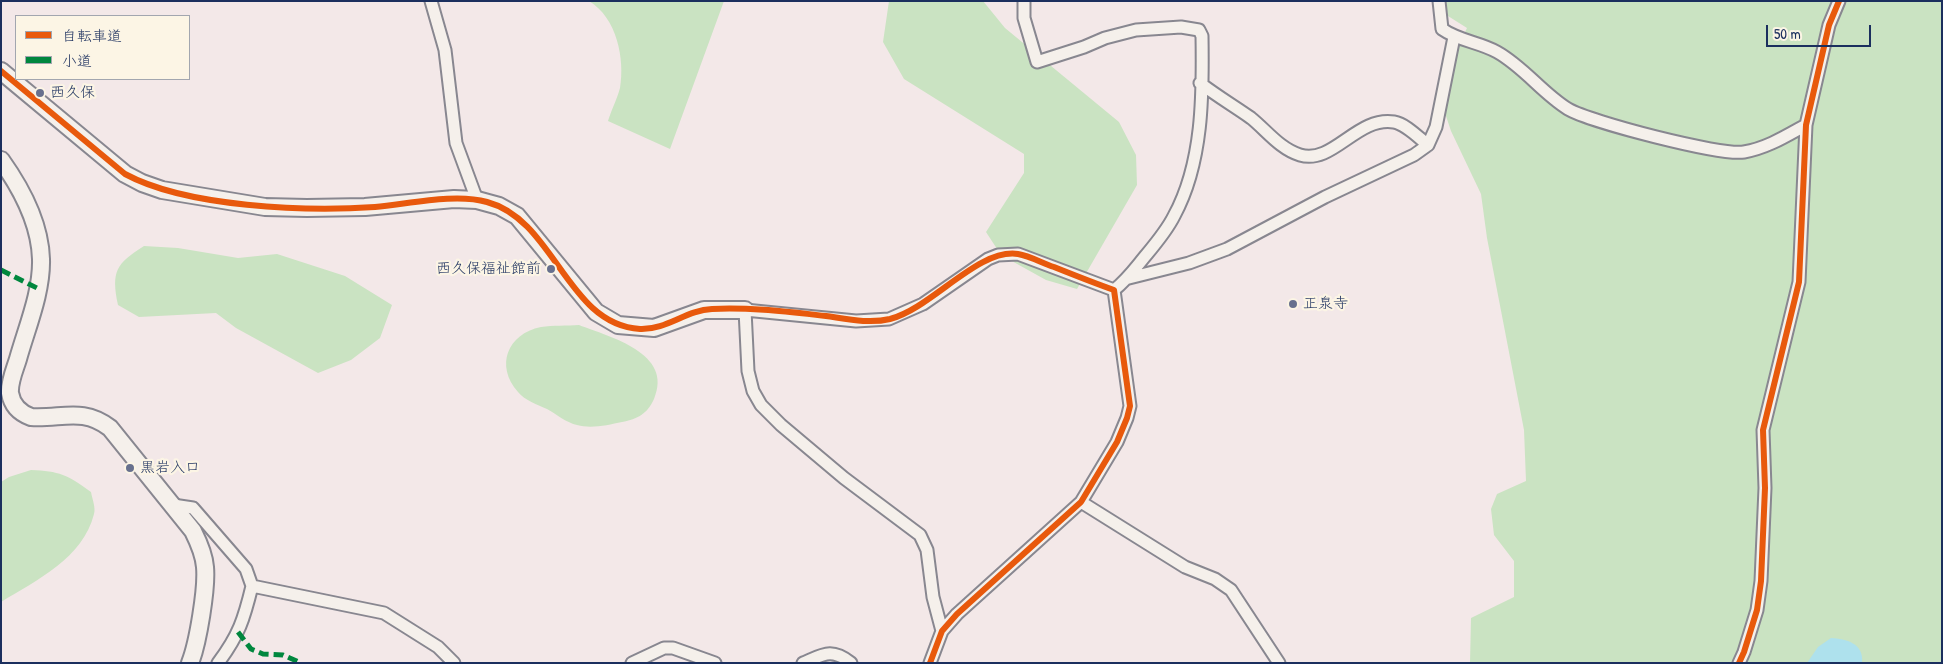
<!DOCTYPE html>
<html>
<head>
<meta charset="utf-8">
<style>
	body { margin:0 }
	#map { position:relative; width:1943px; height:664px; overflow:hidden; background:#f3e8e8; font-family:"Patrick Hand","Klee One",sans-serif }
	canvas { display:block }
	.frame { position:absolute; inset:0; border:2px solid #1b2f5e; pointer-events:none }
	.legend { position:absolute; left:15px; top:15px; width:175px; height:65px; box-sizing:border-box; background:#fcf5e5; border:1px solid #a2a6af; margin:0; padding:6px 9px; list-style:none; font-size:15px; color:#1b2f5e }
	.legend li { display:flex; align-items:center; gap:10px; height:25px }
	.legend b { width:25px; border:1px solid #a2a6af }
	.scale { position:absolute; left:1766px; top:25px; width:105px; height:22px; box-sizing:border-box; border:2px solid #1b2f5e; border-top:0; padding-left:6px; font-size:15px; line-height:18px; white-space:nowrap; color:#1b2f5e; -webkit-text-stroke:4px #fcf5e5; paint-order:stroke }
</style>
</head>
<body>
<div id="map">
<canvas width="1943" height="664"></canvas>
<div class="frame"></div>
<ul class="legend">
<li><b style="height:6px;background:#e8590c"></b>自転車道</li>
<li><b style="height:6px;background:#00873e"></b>小道</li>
</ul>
<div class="scale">50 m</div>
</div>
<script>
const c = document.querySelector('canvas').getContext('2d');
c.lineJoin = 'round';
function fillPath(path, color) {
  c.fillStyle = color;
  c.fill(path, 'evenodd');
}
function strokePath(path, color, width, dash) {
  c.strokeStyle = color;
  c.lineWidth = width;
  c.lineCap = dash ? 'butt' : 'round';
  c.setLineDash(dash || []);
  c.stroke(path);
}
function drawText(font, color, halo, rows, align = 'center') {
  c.font = font + ' "Patrick Hand","Klee One",sans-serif';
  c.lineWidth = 4.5;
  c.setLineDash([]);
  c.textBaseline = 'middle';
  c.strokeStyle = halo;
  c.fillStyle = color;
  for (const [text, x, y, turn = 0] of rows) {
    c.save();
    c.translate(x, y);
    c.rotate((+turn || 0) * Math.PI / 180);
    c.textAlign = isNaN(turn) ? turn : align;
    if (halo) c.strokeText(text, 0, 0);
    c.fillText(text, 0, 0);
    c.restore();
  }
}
const green = new Path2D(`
	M589,1h135l-54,148 -62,-28c3,-10 9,-22 12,-33 5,-29 -3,-70 -31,-87z
	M889,1h94l22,27 114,94 17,33 1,30 -60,104 -31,-9 -45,-25 -15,-23 38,-59v-19l-120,-75 -21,-37z
	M1445,1h497v662h-472l1,-45 43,-21v-36l-20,-26 -3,-26 6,-15 29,-13 -2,-51 -37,-192 -6,-44 -30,-63 -6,-18 13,-67 9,-18 -19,-12z
	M144,246l34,2 60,10 39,-4 68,22 47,29 -12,33 -29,22 -33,13 -82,-45 -20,-15 -77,4 -21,-12c-7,-34 -2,-41 26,-59z
	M579,325c31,12 95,28 75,74 -7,15 -16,20 -32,23 -14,3 -31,7 -45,3 -10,-2 -21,-11 -30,-16 -9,-4 -23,-9 -29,-17 -23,-26 -11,-58 23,-65 12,-2 26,-1 38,-2z
	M31,470c28,1 37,5 60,22 1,6 5,16 3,22 -11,44 -57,66 -93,88v-120l8,-5z`);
const water = new Path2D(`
	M1831,638c15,1 33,5 31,25h-55l11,-16z`);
const street = new Path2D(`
	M431,1l14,49 11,93 21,57
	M1024,1v17l13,44 47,-15 21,-9 31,-8 45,-3 18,3 3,6c1,59 1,127 -28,180 -7,14 -17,26 -27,38 -11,13 -19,25 -33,36
	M1439,1l3,28c17,12 37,13 55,23 27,15 45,41 71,57 22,13 153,47 176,43 23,-4 42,-16 62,-27
	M1200,83c17,13 34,23 51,35 15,12 29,31 49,37 33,10 57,-39 94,-33 12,2 25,16 34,23l8,-18 18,-90
	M1129,278l60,-15 38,-14 98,-52 89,-42 14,-10
	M1081,502l104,65 30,12 16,11 48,73
	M173,505l20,3 53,61 6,17 132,27 54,34 16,16
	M218,663c21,-28 26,-44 34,-77
	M632,663l32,-15h9l42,15
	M803,663c21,-9 29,-15 48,0
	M930,663l12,-32 15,-17 124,-112 36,-60 10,-24 3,-12 -16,-116 -96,-36 -20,1 -10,4 -65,45 -34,15 -33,2 -111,-11 3,61 5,20 8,14 20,20 63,53 76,57 7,15 6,47 9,34
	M1739,663l5,-11 13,-42 4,-29 4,-93 -2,-58 36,-148 7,-157 23,-100 10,-24`);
const secondary = new Path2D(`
	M1,71l124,103 17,9 20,7 103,17 42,1 58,-1 89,-8 23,1 22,6 18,10 79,96 22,13 36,3 50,-18h41
	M1,160c20,28 39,64 40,99 1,33 -14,68 -23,100 -3,10 -9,23 -8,34 2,12 10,20 21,24 31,2 52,-10 79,11l83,103c6,12 11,23 12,36 2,21 -7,76 -15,96`);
const quiet = new Path2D(`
	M1,270l36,18
	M238,632l13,17 12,5 20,1 18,8`);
const cycleway = new Path2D(`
	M1,71l124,103c61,33 181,38 250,33 34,-3 80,-14 112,-5 68,18 80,123 153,127 27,1 46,-19 72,-20 37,-2 77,3 114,7 21,3 43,8 64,3 42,-11 88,-71 128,-65 12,2 24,9 36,13 20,8 40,16 60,23l16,116 -3,12 -10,24 -36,60 -124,112 -15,17 -12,32
	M1739,663l5,-11 13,-42 4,-29 4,-93 -2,-58 36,-148 7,-157 23,-100 10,-24`);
const markers = [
	[40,93,5,"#67708e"],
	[551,269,5,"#67708e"],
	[1293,304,5,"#67708e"],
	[130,468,5,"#67708e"]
];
const poiNames = [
	["西久保",50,93],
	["西久保福祉館前",541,269,"right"],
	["正泉寺",1303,304],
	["黒岩入口",140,468]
];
fillPath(green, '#cae3c2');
fillPath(water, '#aee1ed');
strokePath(street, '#888790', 15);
strokePath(secondary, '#888790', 20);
strokePath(street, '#f5f0eb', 11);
strokePath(secondary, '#f5f0eb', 16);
strokePath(quiet, '#00873e', 5, [10, 5]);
strokePath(cycleway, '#e8590c', 6);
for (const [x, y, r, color] of markers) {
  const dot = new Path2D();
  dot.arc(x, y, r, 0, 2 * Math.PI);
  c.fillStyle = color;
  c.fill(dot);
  strokePath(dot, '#fcf5e5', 2);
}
drawText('15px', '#1b2f5e', '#fcf5e5', poiNames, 'left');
</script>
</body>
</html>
